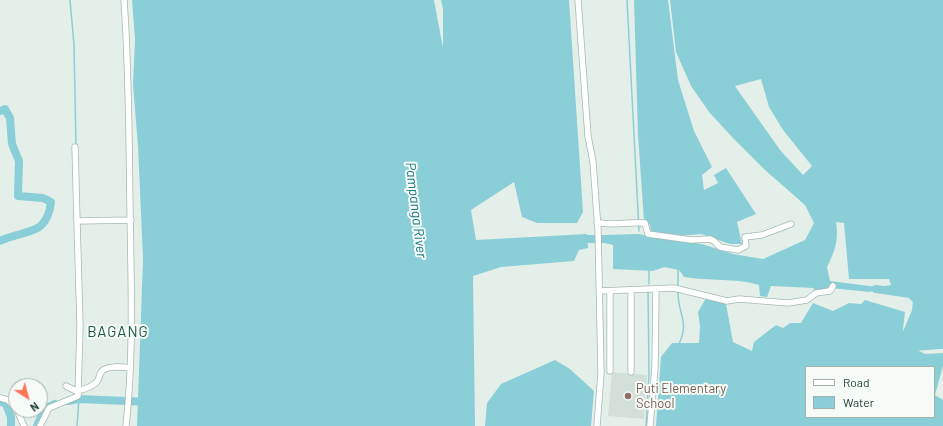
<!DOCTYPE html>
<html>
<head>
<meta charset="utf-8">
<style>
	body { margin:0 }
	#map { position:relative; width:943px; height:426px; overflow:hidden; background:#e5efea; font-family:Barlow,sans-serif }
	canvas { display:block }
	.legend { position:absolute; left:805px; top:366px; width:130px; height:52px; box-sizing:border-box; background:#f6fbf8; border:1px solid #a1b1ab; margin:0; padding:5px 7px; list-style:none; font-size:12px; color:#224338 }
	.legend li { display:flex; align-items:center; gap:8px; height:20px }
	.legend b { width:20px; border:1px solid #a1b1ab }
	.north { position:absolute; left:8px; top:378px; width:40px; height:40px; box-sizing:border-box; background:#f6fbf8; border:1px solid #a1b1ab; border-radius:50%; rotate:144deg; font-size:11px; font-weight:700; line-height:16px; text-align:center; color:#224338 }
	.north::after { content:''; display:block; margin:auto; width:14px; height:18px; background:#fb7757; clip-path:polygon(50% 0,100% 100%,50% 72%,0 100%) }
</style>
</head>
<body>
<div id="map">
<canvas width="943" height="426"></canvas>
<ul class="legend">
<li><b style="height:5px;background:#fff"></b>Road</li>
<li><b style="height:11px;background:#8acfd7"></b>Water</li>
</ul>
<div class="north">N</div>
</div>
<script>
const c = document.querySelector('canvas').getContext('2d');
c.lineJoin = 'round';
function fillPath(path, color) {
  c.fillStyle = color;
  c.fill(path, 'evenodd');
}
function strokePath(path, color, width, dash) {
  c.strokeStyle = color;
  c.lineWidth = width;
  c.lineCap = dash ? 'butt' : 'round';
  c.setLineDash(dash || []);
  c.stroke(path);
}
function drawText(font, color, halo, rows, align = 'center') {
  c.font = font + ' Barlow,sans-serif';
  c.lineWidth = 4;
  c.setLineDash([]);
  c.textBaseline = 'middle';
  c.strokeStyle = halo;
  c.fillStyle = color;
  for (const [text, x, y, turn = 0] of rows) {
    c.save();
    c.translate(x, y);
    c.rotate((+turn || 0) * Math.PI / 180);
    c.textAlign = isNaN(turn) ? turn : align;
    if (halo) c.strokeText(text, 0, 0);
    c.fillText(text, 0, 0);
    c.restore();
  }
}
const built = new Path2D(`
	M612,372l35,3 -3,44 -36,-3z`);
const water = new Path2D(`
	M132,0h302l9,48v-39l-2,-9h128l14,212 -6,11h-40l-15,-6 -8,-35 -43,28 5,30 111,-6 1,14 -9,2 -5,11 -73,6 -28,9 2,150h-338l6,-167 -5,-113 -5,-61 2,-46z
	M634,0h34l10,80 16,51 18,36 -10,8 2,15 14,-7 -4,-8 12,-7 30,46 -19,8 5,22h-12l-29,-10 -22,2 -28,-4 -1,-7 -6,-4 -6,-86z
	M670,0h273v346l-16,2 -16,-3 -5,-10 10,-21 3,-14c-2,-2 -4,-5 -7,-7 -7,-4 -35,-5 -42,-1l-40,-4 -7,4h-7l-3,-4 -42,-2 -4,11 -7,-1 -1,-11c-22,-7 -52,-4 -75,-8l-5,-7 -15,-3 -11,4 -40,-2v-24l-9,-2v-8l34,-1 64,10 31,10 30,5 42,-19 9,-17 -9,-18 -40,-35 -32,-32 -24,-26 -18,-26 -15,-34zM761,79l8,28 14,23 29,36 -9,9 -23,-25 -45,-64zM836,222l8,1 5,56h40l2,6 -14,2 -47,-6 -3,-14c8,-16 12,-27 9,-45z
	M706,298l20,6 7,38 19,9 2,-9 22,-17 7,3 7,-5h11l12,-20 20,8 16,-8 12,1 4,-4 40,12 -2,17 3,15 19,10 18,-1v13l-8,29 8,5v26h-287l5,-69 11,-14h27l1,-17 -2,-14zM806,367h128v50h-128z
	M555,360l15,9 24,22 -3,35h-106l2,-23 14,-19z`);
const stream = new Path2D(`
	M70,0l4,45 2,101
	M627,0l12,231
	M649,284v-15
	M678,287v-19
	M678,290c-1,23 12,31 1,54
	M77,426l2,-28
	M646,426l3,-52 -1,-84`);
const river = new Path2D(`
	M0,111l5,-2 5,9 2,26 7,17 -1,35 25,2 8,4c-4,35 -26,27 -51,39
	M577,242l7,-3h29
	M876,289l34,5 7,6 -1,11 -11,26c7,16 24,7 38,8
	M0,401l6,3 5,13v9
	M68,401l11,-2 71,3
	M37,426l7,-17 11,-5`);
const minor = new Path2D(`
	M124,0c5,69 5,139 6,208 1,73 4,146 -4,218
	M578,0l10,136 5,26 5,67 3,144 -4,53
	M75,147l2,74
	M597,222c15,5 32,-1 48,1l3,11 43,6 19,-1 4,2 6,6 18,3 8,-4 -1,-9 17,-2 29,-11
	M631,290v82
	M600,291l74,-3 53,13 12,-2 49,4 19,-3 9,-7 14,-2 3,-5
	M610,371v-80
	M66,386l10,5c7,-1 19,-5 22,-11 2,-3 1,-6 4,-9 6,-6 20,-4 28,-3
	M0,398l8,2 8,9
	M17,410l7,16
	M40,426l9,-18 29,-12 2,-70 -3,-105 54,-1
	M650,426l5,-59 1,-78`);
const markers = [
	[628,396,4,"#8d6e63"]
];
const educationNames = [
	["Puti Elementary",636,389],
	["School",636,404]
];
const waterNames = [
	["Pampanga River",416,210,83]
];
const quarterNames = [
	["BAGANG",118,332]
];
fillPath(built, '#d3dfd9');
fillPath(water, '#8acfd7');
strokePath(stream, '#8acfd7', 1.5);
strokePath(river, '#8acfd7', 8);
strokePath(minor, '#a7b8b1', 7);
strokePath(minor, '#fff', 5.5);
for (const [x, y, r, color] of markers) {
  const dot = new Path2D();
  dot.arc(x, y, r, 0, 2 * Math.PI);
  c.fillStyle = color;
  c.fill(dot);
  strokePath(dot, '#f6fbf8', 1.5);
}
drawText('13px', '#785e54', '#f6fbf8', educationNames, 'left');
drawText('italic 14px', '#177784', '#f6fbf8', waterNames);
c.letterSpacing = '1px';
drawText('15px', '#1c5745', '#f6fbf8', quarterNames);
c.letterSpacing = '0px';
</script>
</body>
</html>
